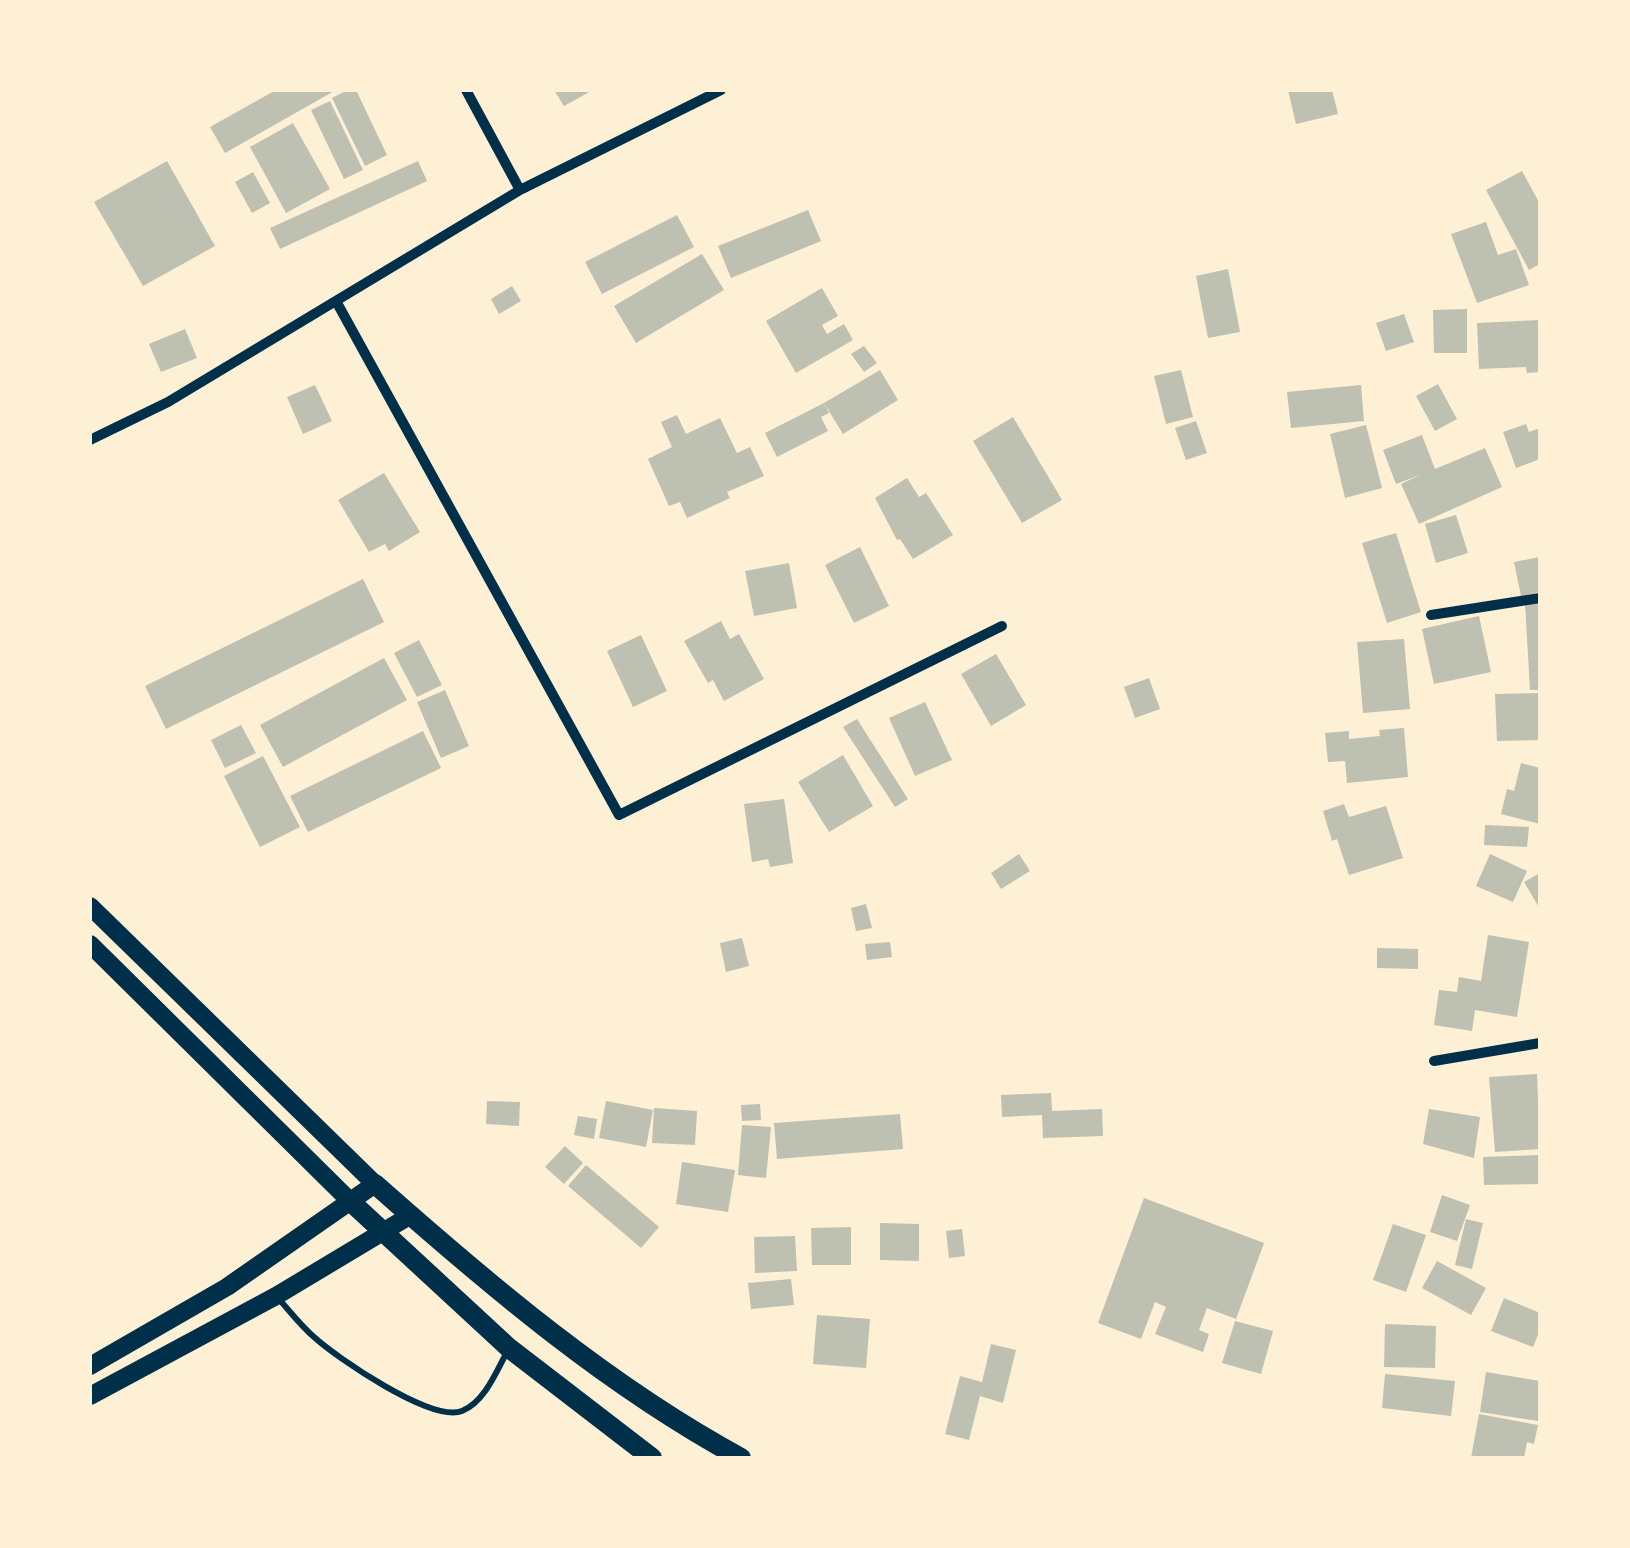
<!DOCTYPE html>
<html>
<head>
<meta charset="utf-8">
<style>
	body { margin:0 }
	#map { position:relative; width:1630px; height:1548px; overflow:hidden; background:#fdf0d5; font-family:"Zilla Slab",serif }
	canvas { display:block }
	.frame { position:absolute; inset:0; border:92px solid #fdf0d5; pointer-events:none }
</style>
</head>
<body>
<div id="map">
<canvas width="1630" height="1548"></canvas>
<div class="frame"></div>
</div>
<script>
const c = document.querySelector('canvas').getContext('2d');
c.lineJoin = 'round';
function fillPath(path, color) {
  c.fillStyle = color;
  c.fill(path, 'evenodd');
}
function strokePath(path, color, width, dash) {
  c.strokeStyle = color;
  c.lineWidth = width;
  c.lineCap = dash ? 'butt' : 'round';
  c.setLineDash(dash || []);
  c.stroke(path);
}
const building = new Path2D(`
	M276,90h60l-111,63 -15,-26z
	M348,90h8l31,65 -22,11 -33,-68z
	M554,90h39l-29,16z
	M1288,90h44l6,24 -42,10z
	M330,101l33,69 -19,9 -33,-69z
	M293,123l37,66 -44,24 -36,-66z
	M167,161l48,85 -72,40 -49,-84z
	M418,161l9,20 -147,68 -10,-21z
	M1522,171l18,33v60l-11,6 -43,-80z
	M253,172l17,31 -18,10 -17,-31z
	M808,210l13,31 -90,37 -13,-32z
	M677,215l17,32 -92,47 -17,-32z
	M1486,222l12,33 18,-6 13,36 -52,18 -26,-69z
	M702,254l22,36 -88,53 -22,-37z
	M1228,269l12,63 -32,6 -12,-62z
	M512,286l9,15 -22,13 -8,-15z
	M822,288l16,28 -16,9 5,9 17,-10 9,16 -57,33 -30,-52z
	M1467,309v44h-33l-1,-43z
	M1404,314l10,28 -28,9 -10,-28z
	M1540,320v52l-13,1 -1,-6 -47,2 -2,-46z
	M185,329l12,29 -36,14 -12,-28z
	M864,346l13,17 -13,9 -13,-18z
	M880,370l18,30 -55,34 -19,-31z
	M1181,370l12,47 -27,7 -12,-48z
	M1438,384l19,35 -22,12 -19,-35z
	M315,385l17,36 -29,13 -16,-37z
	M1361,385l3,36 -73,7 -4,-36z
	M824,403l5,10 -8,4 7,14 -51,26 -12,-24z
	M677,415l9,19 34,-16 17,35 13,-6 14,29 -37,16 3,6 -43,20 -7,-16 -11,4 -21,-47 24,-12 -11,-25z
	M1013,417l49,83 -40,23 -49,-82z
	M1196,421l11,32 -21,7 -11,-32z
	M1526,424l3,8 11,-4v31l-24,9 -13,-36z
	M1366,425l16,63 -37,10 -15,-64z
	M1422,435l13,34 50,-21 17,39 -83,37 -18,-40 19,-9 -24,9 -13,-34z
	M384,473l36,59 -31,19 -4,-7 -16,8 -31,-52z
	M907,478l12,19 7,-4 27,42 -40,24 -13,-20 -3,1 -22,-42z
	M1456,515l12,38 -32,10 -11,-39z
	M1396,533l25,79 -34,11 -25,-80z
	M860,547l29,59 -35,17 -29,-58z
	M1540,557v35l-19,4 -7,-34z
	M789,563l8,45 -43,8 -9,-45z
	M363,579l21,43 -218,107 -21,-43z
	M1540,603v87h-10l-5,-86z
	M1479,616l12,56 -57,12 -12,-55z
	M721,621l9,18 9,-5 25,45 -40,22 -11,-21 -5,3 -24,-42z
	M641,635l26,56 -34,16 -26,-56z
	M1404,639l6,70 -47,4 -6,-71z
	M419,640l23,45 -25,12 -23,-44z
	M996,654l30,51 -35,21 -30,-52z
	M384,658l23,42 -124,67 -23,-42z
	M1149,678l11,31 -25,9 -11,-31z
	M445,690l24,56 -28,12 -24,-56z
	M1540,693v47l-43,1 -2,-47z
	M925,702l27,58 -37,16 -26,-58z
	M857,719l51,80 -13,8 -52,-80z
	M241,725l15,28 -31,15 -14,-28z
	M1404,728l4,49 -61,6 -2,-22 -17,1 -3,-29 24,-2v8l31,-3 -1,-6z
	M423,731l18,37 -133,64 -18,-36z
	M843,755l30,51 -44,26 -31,-50z
	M263,756l37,71 -40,20 -36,-71z
	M1521,763l19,5v56l-39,-10 6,-25 7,2z
	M784,799l9,64 -23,4 -2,-8 -16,3 -8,-58z
	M1344,804l5,13 37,-11 17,52 -54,17 -12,-36 -5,2 -9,-30z
	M1485,825l44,2 -2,20 -43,-2z
	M1019,854l11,17 -29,18 -10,-16z
	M1490,854l37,17 -14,31 -37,-16z
	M1540,873v36l-16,-27z
	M866,904l6,24 -16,3 -5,-23z
	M1488,935l41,7 -12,75 -42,-7 -3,21 -38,-6 5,-35 18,2 2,-15 22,4z
	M742,938l7,28 -23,6 -6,-29z
	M890,942l2,15 -25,3 -2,-16z
	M1377,948l41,1v20l-41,-1z
	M1537,1074l3,75 -45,3 -6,-75z
	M1051,1093l1,18 50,-2 1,27 -60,2 -1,-23 -40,2 -1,-22z
	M487,1101l33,1 -1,24 -33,-2z
	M606,1101l47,9 -7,37 -47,-9z
	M760,1104l1,16 -19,1 -1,-16z
	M654,1108l43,3 -2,34 -43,-2z
	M1429,1109l51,8 -6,41 -51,-14z
	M900,1114l3,35 -126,10 -3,-36z
	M578,1116l19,3 -3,20 -20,-4z
	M742,1125l29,2 -5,51 -28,-3z
	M565,1146l18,17 -19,21 -19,-17z
	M1540,1155v29l-56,1 -1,-28z
	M682,1162l53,8 -7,42 -52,-8z
	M586,1165l73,62 -18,21 -73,-62z
	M1442,1195l28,10 -13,36 -27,-9z
	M1144,1198l120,45 -28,76 -29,-11 -8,22 10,4 -6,18 -48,-18 11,-27 -11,-5 -14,37 -43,-16z
	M1466,1219l17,4 -11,46 -17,-4z
	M880,1223l39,1v37l-39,-1z
	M1393,1224l33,11 -20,57 -33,-12z
	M851,1227v38h-39l-1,-37z
	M962,1229l3,27 -16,2 -3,-27z
	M795,1236l2,35 -42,2 -1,-36z
	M1437,1261l49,27 -15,27 -49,-27z
	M791,1279l3,26 -43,4 -3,-26z
	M1504,1298l36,15v17l-7,17 -42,-16z
	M817,1315l53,4 -4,49 -53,-4z
	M1235,1321l38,10 -12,43 -39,-11z
	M1385,1324l51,2 -1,42 -51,-1z
	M991,1344l25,6 -13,53 -23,-7 -11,44 -24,-6 15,-58 22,6z
	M1486,1372l54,9 -2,40 -58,-9z
	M1385,1374l70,7 -4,35 -69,-8z
	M1479,1414l59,11 -4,19 -7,-2 -3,16h-53z`);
const service = new Path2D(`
	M277,1297c12,13 23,28 37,40 23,21 118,86 148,74 23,-9 35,-41 46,-61`);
const minor = new Path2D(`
	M466,90l54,100
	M336,301l283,514 383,-189
	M90,440l78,-38 352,-212 201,-100
	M1431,615l109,-17
	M1434,1061l106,-18`);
const primary = new Path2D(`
	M90,906l285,278 -148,103 -137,79
	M90,944l260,257
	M90,1396l186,-100 135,-81`);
const trunk = new Path2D(`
	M375,1184c113,100 233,202 366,274
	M350,1201l159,147 143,110`);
fillPath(building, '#bec0b2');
strokePath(service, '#003049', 6);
strokePath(minor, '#003049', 10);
strokePath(primary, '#003049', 18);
strokePath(trunk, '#003049', 20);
</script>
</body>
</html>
